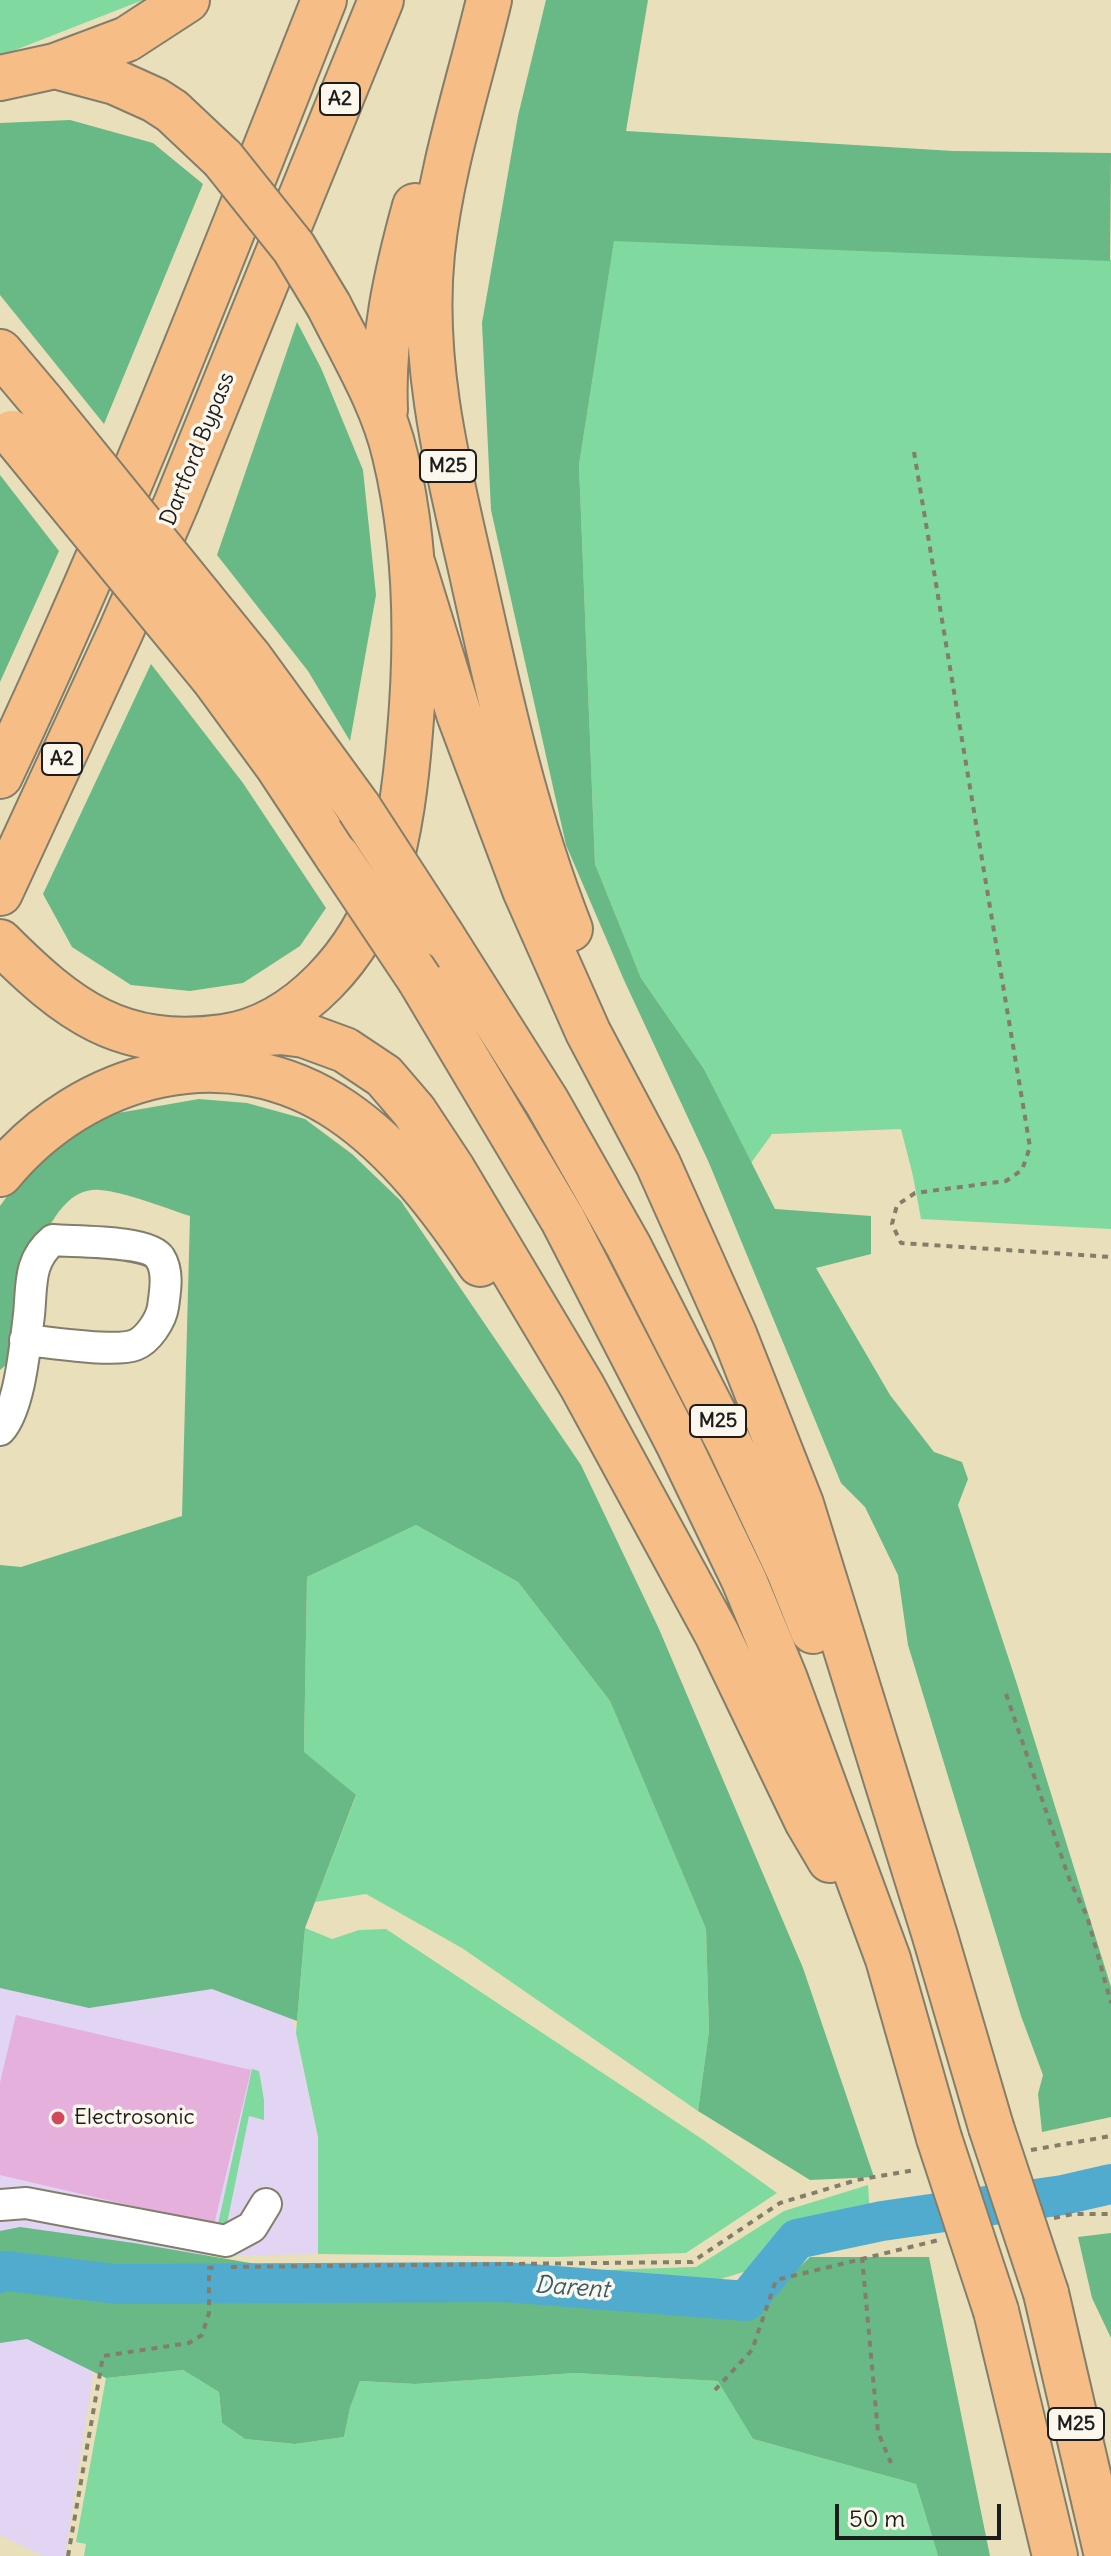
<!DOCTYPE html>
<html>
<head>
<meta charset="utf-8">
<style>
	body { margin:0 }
	#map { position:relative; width:1111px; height:2556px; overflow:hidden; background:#e9dfba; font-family:Delius,sans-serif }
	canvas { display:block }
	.scale { position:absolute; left:835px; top:2504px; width:166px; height:36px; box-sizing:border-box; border:4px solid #1c1c1c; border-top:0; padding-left:10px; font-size:24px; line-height:28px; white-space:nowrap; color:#1c1c1c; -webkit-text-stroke:6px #fbf7ec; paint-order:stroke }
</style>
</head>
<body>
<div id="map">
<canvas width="1111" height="2556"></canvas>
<div class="scale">50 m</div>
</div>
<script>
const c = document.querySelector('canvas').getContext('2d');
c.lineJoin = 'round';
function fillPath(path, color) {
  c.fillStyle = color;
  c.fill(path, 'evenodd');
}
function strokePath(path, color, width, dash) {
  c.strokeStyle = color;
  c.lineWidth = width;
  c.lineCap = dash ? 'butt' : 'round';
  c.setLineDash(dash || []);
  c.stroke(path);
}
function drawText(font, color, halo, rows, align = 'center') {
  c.font = font + ' Delius,sans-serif';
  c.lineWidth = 7;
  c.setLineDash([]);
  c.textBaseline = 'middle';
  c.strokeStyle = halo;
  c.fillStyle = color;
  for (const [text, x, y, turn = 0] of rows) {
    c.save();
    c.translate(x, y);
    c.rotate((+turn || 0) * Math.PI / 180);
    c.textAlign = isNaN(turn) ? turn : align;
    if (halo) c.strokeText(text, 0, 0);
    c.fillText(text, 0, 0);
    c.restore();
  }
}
const built = new Path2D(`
	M0,1904l283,69 35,164v117l-115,2 -106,92 -32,208h-22l-43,-21z`);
const green = new Path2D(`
	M0,0h143l-143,56z
	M614,240l497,20v969l-190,-10 -8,-43 -12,-47 -129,5 -21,29 -47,-94 -63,-91 -46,-114 -16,-399z
	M416,1525l102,57 92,119 96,228 3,102 -11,80 -236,-163 -96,-54 -51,8 41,-106 -52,-43 3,-176z
	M305,1928l27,11 27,-9 27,-1 316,210 75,54 -91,60 -131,4 -237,-3v-117l-22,-104z
	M252,2069l7,2 5,29v20l-15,-4 -23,112 -8,-4z
	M868,2185l2,32 -75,12 -42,40 -58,18 -95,-4 -9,-10 11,-3 94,-3 88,-56z
	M183,2370l36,22 3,31 23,16 50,5 49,-7 6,-29 10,-27 55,3 160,-11 144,8 34,58 163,45 22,72h-854l2,-12 -10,-2 30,-164z`);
const forest = new Path2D(`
	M546,0h102l-22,131 327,20 158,2 -1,108 -496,-20 -35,224 16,399 46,114 63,91 71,140 96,7v38l-55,14 74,127 44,57 28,10 6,17 -10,26 59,179 94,303v130l-69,15 -4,-38 5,-19 -22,-59 -113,-371 -10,-70 -33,-68 -24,-24 -132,-320 -85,-183 -58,-135 -75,-335 -9,-187 36,-207z
	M70,120l83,23 50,41 -99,240 -104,-129v-172z
	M297,322l24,46 42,102 13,125 -26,146 -42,-70 -91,-116z
	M0,475l59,76 -59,131z
	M151,664l92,119 83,125 -26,38 -57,37 -53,8 -59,-6 -59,-38 -29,-53z
	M199,1099l48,4 58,16 47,35 49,47 180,264 78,164 144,339 71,209 -64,3 -112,-69 11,-80 -3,-102 -96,-228 -92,-119 -102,-57 -109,52 -3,175 52,43 -51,133 -8,93 -85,-32 -123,19 -89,-20v-423l21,2 161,-51 8,-300c-25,-8 -65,-24 -90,-26 -60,-7 -82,131 -92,173l-8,7v-164l13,-18 76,-70z
	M20,2227l114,16 186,32 276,23 33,9 119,10 62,-60h119l61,299h-52l-22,-72 -163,-45 -35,-58 -143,-8 -160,11 -55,-3 -10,27 -6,29 -49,7 -50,-5 -23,-16 -3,-31 -36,-22 -77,8 -79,-39 -27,4v-112z
	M1111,2233v105l-19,-40 -14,-61z`);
const river = new Path2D(`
	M0,2273l7,-2 109,13 389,-2 241,19 51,-62 85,-18 181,-26 48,-11`);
const building = new Path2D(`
	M16,2015l235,55 -37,155 -214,-50v-92z`);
const path = new Path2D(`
	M914,452l116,695 -8,23 -16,11 -91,12 -18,12 -5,19 9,19 210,14
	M1006,1694l64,187 17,35 24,87
	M1031,2150l80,-14
	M1054,2218l19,-4h38
	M862,2257l16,175 13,31
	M231,2267l461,-5 88,-59 77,-23 58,-10
	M715,2390l37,-40 24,-70 163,-40
	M68,2556l35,-200 86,-13 13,-8 7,-22v-45l9,-1`);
const minor = new Path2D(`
	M0,1430c20,-22 25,-84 29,-115 3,-30 -1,-54 24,-75 22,2 96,0 107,18 9,14 5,34 3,49 -2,13 -15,33 -28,38 -21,8 -85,-3 -110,-5
	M0,2205l26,-2 200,38 26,-14 14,-23`);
const highway = new Path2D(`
	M489,0c-20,84 -48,167 -57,253 -11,108 15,211 39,316 27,121 53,244 99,360
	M55,66l72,-27 60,-39
	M0,78l55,-12 60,16 40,18 17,11 51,48
	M0,352l43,51
	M385,410c-3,-72 11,-135 30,-204
	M413,565l46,149 66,176 63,142 70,132 76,170 67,170 134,432 56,191
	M249,657l110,151
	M214,679l63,86 60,91
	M0,776c120,-254 221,-516 324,-776
	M0,893l121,-262 55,-127 205,-504
	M442,936l105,166 81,143 101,198 60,128 24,60
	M0,942c68,68 121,109 223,95 75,-10 141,-86 162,-156 15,-48 21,-99 25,-149 8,-92 7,-186 -15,-277 -12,-52 -42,-101 -66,-149
	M420,980l143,240 116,225 65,135 41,99 103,280 51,179
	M238,1035l43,-3 23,3 41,15 39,26 30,35 39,59 129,216 135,248 90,187 23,39
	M0,1174c84,-102 228,-141 342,-63 56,38 101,98 138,153
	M1046,2293l61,263
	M996,2311l59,245`);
const highwayBridge = new Path2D(`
	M223,159l71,89 35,58
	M43,403l206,254
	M12,433l202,246
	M359,808l83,128
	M337,856l83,124
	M991,2127l55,166
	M939,2138l57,173`);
const markers = [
	[58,2118,8,"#d1495b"]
];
const shields = [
	[340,99,40],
	[448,466,56],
	[62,759,40],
	[718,1421,56],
	[1076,2424,56]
];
const shieldNames = [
	["A2",340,99],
	["M25",448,466],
	["A2",62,759],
	["M25",718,1421],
	["M25",1076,2424]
];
const streetNames = [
	["Dartford Bypass",198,449,-68]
];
const poiNames = [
	["Electrosonic",74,2118]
];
const waterNames = [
	["Darent",572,2288,4]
];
fillPath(built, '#e2d4f3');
fillPath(green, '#80d99e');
fillPath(forest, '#68b985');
strokePath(river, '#51abce', 40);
fillPath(building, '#e5b0dc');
strokePath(minor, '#827e6b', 34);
strokePath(highway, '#827e6b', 48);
strokePath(path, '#827e6b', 4, [6, 6]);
strokePath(minor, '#fff', 30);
strokePath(highway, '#f6be86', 44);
strokePath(highwayBridge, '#827e6b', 48, []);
strokePath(highwayBridge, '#f6be86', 44);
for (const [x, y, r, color] of markers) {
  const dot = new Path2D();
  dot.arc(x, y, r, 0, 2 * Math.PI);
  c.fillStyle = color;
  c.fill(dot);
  strokePath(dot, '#fbf7ec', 3);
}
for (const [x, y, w] of shields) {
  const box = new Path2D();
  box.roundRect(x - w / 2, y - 16, w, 32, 6);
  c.fillStyle = '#fbf7ec';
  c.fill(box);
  strokePath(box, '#1c1c1c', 2);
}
drawText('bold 20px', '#1c1c1c', null, shieldNames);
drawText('22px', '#1c1c1c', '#fbf7ec', streetNames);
drawText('22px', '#1c1c1c', '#fbf7ec', poiNames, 'left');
drawText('italic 24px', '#345c6c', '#fbf7ec', waterNames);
</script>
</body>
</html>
